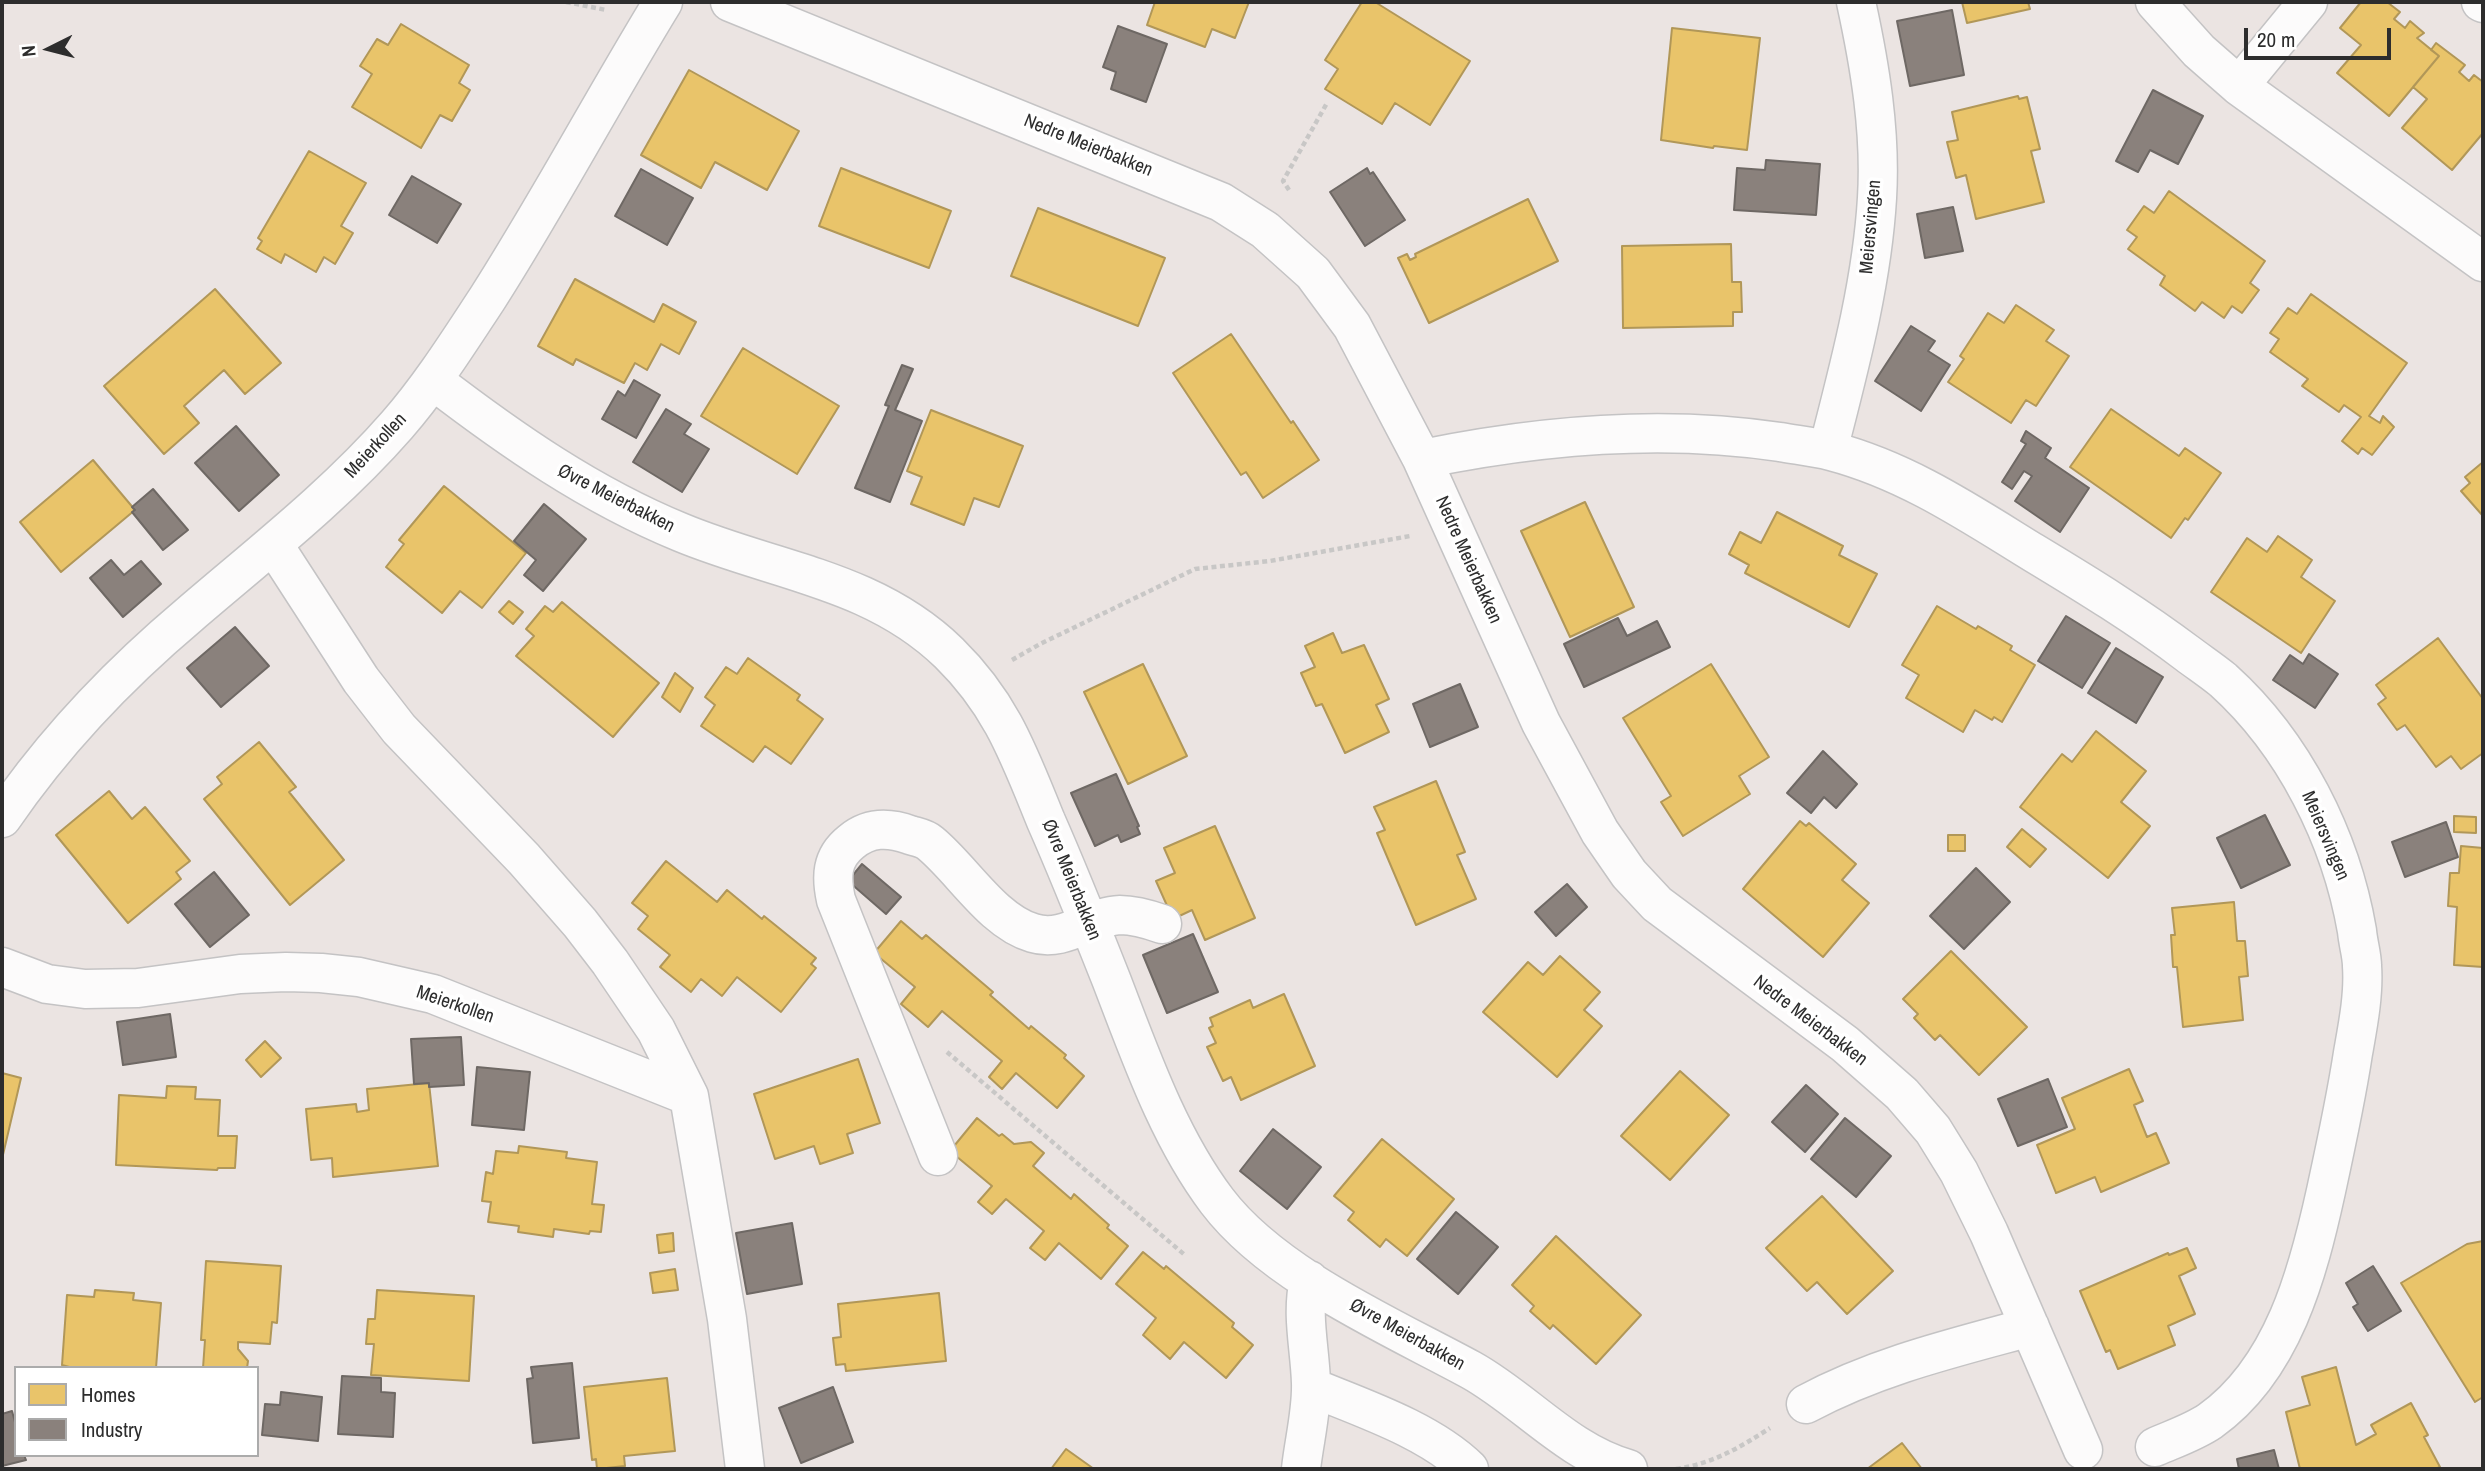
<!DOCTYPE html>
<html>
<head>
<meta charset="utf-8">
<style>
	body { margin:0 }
	#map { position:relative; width:2485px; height:1471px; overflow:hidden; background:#ebe4e2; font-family:"Archivo Narrow",sans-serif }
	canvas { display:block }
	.frame { position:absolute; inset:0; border:4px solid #2d2d2d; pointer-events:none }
	.legend { position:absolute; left:14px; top:1366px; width:245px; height:91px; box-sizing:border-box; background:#fff; border:2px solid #ababab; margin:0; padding:9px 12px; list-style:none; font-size:21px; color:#2d2d2d }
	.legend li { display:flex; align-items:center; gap:14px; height:35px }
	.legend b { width:35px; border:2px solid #ababab }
	.north { position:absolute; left:14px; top:14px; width:70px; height:70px; -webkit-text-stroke:5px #fff; paint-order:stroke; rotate:264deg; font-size:19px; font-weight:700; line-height:28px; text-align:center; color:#2d2d2d }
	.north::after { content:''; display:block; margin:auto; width:24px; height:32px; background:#2d2d2d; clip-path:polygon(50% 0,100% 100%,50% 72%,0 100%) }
	.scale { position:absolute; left:2244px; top:28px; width:147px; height:32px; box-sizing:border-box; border:4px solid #2d2d2d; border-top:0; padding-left:9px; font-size:21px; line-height:24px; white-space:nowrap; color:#2d2d2d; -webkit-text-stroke:5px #fff; paint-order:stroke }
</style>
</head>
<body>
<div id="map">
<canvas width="2485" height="1471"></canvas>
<div class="frame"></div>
<ul class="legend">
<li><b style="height:19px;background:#e9c46a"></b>Homes</li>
<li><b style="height:19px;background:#8a817c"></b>Industry</li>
</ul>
<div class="north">N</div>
<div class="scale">20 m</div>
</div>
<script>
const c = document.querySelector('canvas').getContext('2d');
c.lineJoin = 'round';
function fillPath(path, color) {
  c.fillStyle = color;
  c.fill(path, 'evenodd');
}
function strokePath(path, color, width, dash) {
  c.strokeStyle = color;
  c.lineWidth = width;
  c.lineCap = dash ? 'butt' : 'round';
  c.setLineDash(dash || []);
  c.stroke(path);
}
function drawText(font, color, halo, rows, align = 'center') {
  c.font = font + ' "Archivo Narrow",sans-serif';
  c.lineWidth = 7;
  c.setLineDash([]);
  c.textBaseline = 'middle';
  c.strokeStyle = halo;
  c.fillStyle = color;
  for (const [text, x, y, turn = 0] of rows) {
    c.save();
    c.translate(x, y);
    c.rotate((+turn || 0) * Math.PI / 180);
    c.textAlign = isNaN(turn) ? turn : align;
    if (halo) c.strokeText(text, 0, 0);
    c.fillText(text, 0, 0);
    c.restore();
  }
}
const homes = new Path2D(`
	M1155,2h94l-14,36 -23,-9 -7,18 -58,-22z
	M1362,2h13l95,59 -40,64 -35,-22 -13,21 -57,-35 13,-20 -13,-9z
	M1962,2h66l2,7 -63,14z
	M2361,2h26l13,10 -6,7 11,9 5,-7 14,12 -7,5 22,18 -50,60 -52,-43 24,-28 -21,-17z
	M401,24l68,41 -10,18 11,7 -18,31 -12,-6 -19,33 -69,-41 20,-33 -12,-8 17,-27 11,6z
	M1672,28l88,10 -13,112 -33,-4 -1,2 -52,-8z
	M2436,43l29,22 -6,7 10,9 5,-6 9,7v51l-31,37 -50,-42 25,-29 -14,-12 26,-31 -8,-6z
	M689,70l110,61 -32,59 -52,-28 -14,26 -60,-33z
	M2018,96l1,3 8,-2 13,52 -9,2 13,51 -68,17 -10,-44 -10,3 -9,-36 11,-2 -6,-28z
	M309,151l57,32 -25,43 12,7 -18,31 -11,-7 -8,15 -31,-18 -4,9 -24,-14 5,-8 -4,-3z
	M841,168l110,43 -22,57 -110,-42z
	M2169,191l96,70 -15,22 9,7 -17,23 -10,-7 -8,12 -22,-16 -7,9 -35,-26 5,-9 -37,-27 9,-12 -10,-7 17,-24 10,7z
	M1528,199l30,62 -129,62 -31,-65 9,-4 3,6 6,-3 -1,-3z
	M1038,208l127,50 -27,68 -127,-50z
	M1731,244l1,38h9l1,30h-9v14l-110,2 -1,-82z
	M575,279l79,43 9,-18 33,18 -17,32 -18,-10 -14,26 -12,-7 -11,20 -48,-24 -3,6 -35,-19z
	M215,289l66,74 -36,31 -21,-24 -40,36 15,17 -35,31 -60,-68z
	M2311,294l96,69 -38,53 11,7 3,-7 11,11 -22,28 -10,-7 -4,6 -16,-13 19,-24 -17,-12 -5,7 -37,-26 6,-7 -38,-27 9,-13 -9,-6 18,-25 9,6z
	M2016,305l38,25 -8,11 23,15 -33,50 -10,-6 -15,23 -63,-41 16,-23 -4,-3 28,-43 16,10z
	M1231,334l60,89 2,-2 26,39 -56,38 -17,-26 -5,3 -68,-102z
	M743,348l96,58 -42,68 -96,-58z
	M2111,409l68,47 6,-8 36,25 -33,47 -3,-2 -14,20 -101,-71z
	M931,410l92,36 -24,61 -25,-9 -10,27 -53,-21 11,-27 -15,-6z
	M93,460l42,50 -74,62 -41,-50z
	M2483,462v54l-22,-25 9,-8 -5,-6z
	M444,486l82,67 -44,55 -22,-17 -18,22 -56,-46 18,-23 -5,-4z
	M1585,502l49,105 -64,30 -49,-106z
	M1777,512l66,34 -4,9 38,19 -28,53 -104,-54 4,-8 -20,-11 11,-22 21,11z
	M2278,536l34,24 -11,17 34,24 -34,52 -90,-61 36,-54 20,14z
	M509,601l14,11 -10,12 -14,-12z
	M562,602l97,81 -46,54 -97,-81 18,-20 -8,-7 19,-23 8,6z
	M1937,606l39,23 2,-3 34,20 -2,4 25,15 -33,57 -8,-5 -2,3 -17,-10 -12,22 -57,-34 13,-23 -17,-10z
	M1333,633l9,20 22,-8 25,54 -13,6 13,27 -44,21 -23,-49 -6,2 -15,-33 14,-6 -10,-21z
	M2438,638l45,61v54l-22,16 -10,-13 -15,11 -31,-42 -8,5 -19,-26 8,-6 -10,-13z
	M748,658l52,37 -3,5 26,19 -32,45 -26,-18 -12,16 -52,-36 14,-21 -10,-8 21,-30 11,7z
	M1143,664l44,92 -59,28 -44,-92z
	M1711,664l58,93 -30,19 11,18 -67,42 -22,-34 10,-6 -48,-78z
	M675,673l18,15 -13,24 -18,-15z
	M2096,731l50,40 -25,31 29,24 -42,52 -88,-71 42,-53 10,8z
	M259,742l37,45 -7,5 55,68 -54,45 -86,-106 18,-15 -5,-7z
	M1436,781l29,71 -8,3 19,44 -60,26 -39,-92 8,-3 -11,-23z
	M109,791l23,28 13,-12 45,54 -14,11 5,7 -53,44 -72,-88z
	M2454,816l22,1v16l-22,-1z
	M1800,821l6,5 3,-3 47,41 -14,16 27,23 -46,54 -80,-68z
	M1215,826l40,92 -50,22 -13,-30 -19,9 -17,-38 19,-8 -11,-25z
	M2022,829l24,20 -16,18 -23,-20z
	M1948,835h17v16h-17z
	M2461,846l22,2v119l-29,-2 3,-58 -9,-1 2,-33h9z
	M666,861l51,41 10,-12 35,29 2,-3 52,42 -5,6 5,4 -35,44 -44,-35 -15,19 -21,-17 -10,13 -31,-25 10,-12 -32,-26 10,-13 -16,-13z
	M2234,902l3,39h8l3,35 -9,1 4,43 -60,7 -6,-60h-4l-2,-32h4l-3,-27z
	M901,921l21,18 4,-4 67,57 -3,3 39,34 2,-3 35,29 -2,3 20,18 -27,32 -41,-35 -14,16 -13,-12 13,-16 -60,-50 -14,16 -27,-23 14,-17 -41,-34z
	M1951,951l76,76 -48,48 -39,-40 -5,5 -21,-22 4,-4 -15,-15z
	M1560,956l40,36 -16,18 18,16 -45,51 -74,-65 45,-50 15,13z
	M1284,994l31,72 -74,34 -10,-23 -8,4 -16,-34 9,-4 -7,-15 4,-2 -3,-8 40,-18 3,8z
	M265,1041l16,17 -20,19 -15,-17z
	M858,1059l22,64 -33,11 6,19 -33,11 -6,-18 -39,13 -21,-65z
	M2129,1069l14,32 -9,4 13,32 9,-4 13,30 -68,29 -6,-15 -39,16 -19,-48 38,-16 -13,-31z
	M1680,1071l49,44 -59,65 -49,-44z
	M2,1073l19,5 -19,81z
	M429,1083l9,83 -105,11 -1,-19 -21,2 -5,-51 50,-5 1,8 12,-2 -2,-21z
	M167,1086l29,1 -1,12 25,1 -2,36h19l-2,32h-17l-1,2 -101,-5 3,-70 47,3z
	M977,1118l22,18 3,-2 12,10 17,-2 13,11 -11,13 38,33 3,-5 35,31 -2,3 21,18 -27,33 -42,-36 -14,17 -15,-12 14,-17 -38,-32 -14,15 -14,-12 14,-16 -42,-35z
	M1382,1139l72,60 -47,57 -21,-17 -6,8 -32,-27 6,-8 -20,-16z
	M519,1146l48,6 -1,6 31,4 -5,42 12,1 -3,27 -11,-1 -1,3 -35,-5 -1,8 -35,-5 1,-6 -31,-4 3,-20 -9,-1 4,-29 7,2 3,-23 22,2z
	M1822,1196l71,75 -46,43 -30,-32 -10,9 -41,-43z
	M673,1233l1,18 -15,2 -2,-18z
	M1556,1236l85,79 -45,49 -43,-39 -3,4 -20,-18 4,-5 -22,-21z
	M2483,1241v156l-8,5 -74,-119 66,-39z
	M2187,1248l9,20 -17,8 16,38 -27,12 7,19 -57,24 -8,-19 -4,2 -26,-61 88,-38 1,2z
	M1143,1252l21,17 2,-3 68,57 -2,4 21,18 -27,33 -42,-36 -14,17 -27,-24 13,-17 -40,-34z
	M206,1261l75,5 -4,57 -5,-1 -2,22 -32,-2v7l10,12 -1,7h-44l2,-28h-4z
	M675,1269l3,21 -25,3 -3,-20z
	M95,1290l39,3 -1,7 28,3 -5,65h-83l-11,-3 5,-70 27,2z
	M377,1290l97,6 -5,85 -98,-6 3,-31h-8l2,-25h7z
	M939,1293l7,68 -100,10 -1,-7 -9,1 -3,-27 8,-1 -3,-33z
	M2336,1367l20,78 20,-11 -5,-9 40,-22 17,32 -4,2 16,30 -5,2h-135l-14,-57 24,-7 -8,-28z
	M667,1378l8,73 -51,5 1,10 -28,3 -1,-10 -4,1 -8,-73z
	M1902,1443l20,26h-55z
	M1066,1449l28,20h-43z`);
const industry = new Path2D(`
	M1952,10l12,65 -54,11 -13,-65z
	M1118,26l49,18 -21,58 -35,-13 5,-17 -13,-5z
	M2153,90l50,26 -25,48 -28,-14 -12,22 -22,-11z
	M1766,160l54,4 -4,51 -82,-5 3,-42 28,2z
	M1367,168l3,6 3,-2 32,48 -40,26 -35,-54z
	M641,169l52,29 -26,47 -52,-29z
	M412,176l49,28 -24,39 -48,-28z
	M1953,207l10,44 -38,7 -8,-44z
	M1911,326l24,15 -7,10 22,14 -29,46 -46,-30z
	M902,365l11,4 -18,41 27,11 -32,81 -35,-14 34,-82 -4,-1z
	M634,380l26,15 -24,43 -34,-19 16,-28 7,5z
	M666,409l25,15 -7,10 25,15 -27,43 -49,-30z
	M236,426l43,49 -40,36 -44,-48z
	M2026,431l25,17 -6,10 44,30 -29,44 -45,-31 17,-25 -8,-5 -12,18 -10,-7 24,-38 -5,-3z
	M153,489l35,41 -25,20 -31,-38 3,-2 -3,-3z
	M544,504l42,35 -43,52 -19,-16 12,-15 -22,-19z
	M111,560l13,15 17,-14 20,23 -38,33 -33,-39z
	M2066,616l44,27 -28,45 -44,-27z
	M1618,618l9,18 30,-15 13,26 -86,40 -20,-43z
	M235,627l34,39 -48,41 -34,-39z
	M2116,648l47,29 -27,46 -48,-30z
	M2309,654l29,20 -23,34 -42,-28 17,-25 13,9z
	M1460,684l18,43 -48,20 -17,-43z
	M1823,751l34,33 -21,24 -12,-11 -13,16 -24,-20z
	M1116,774l23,52 -2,1 3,7 -19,8 -3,-7 -23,11 -24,-53z
	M2265,815l25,50 -49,23 -24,-50z
	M2446,822l12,35 -53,20 -13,-35z
	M862,864l39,33 -15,17 -38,-33z
	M1976,868l34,34 -46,47 -34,-33z
	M214,872l35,43 -39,32 -35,-43z
	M1567,884l20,23 -31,29 -21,-24z
	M1193,934l25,58 -51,21 -24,-58z
	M170,1014l6,43 -53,8 -6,-43z
	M461,1037l3,48 -35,2v-4l-15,1 -3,-45z
	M477,1067l53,5 -6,58 -52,-5z
	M2048,1079l19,48 -49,19 -20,-47z
	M1806,1085l32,29 -33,38 -33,-30z
	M1845,1118l46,38 -35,41 -45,-38z
	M1273,1129l48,38 -34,42 -47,-38z
	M1456,1212l42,35 -40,47 -41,-35z
	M792,1223l10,61 -55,10 -11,-61z
	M2373,1266l28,45 -33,20 -15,-24 5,-3 -12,-21z
	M572,1363l7,75 -46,5 -6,-64 6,-1 -2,-11z
	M342,1376l39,2v14l14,1 -2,44 -55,-3z
	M833,1387l20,55 -52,21 -22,-55z
	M281,1392l41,5 -4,44 -56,-6 3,-31 15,1z
	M12,1411l4,15v29h8l2,5 -24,6v-52z
	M2274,1450l5,19h-40l-2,-10z`);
const path = new Path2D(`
	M566,2l40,8
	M1289,190l-6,-9 44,-78
	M1012,660l28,-16 155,-75 75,-8 140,-25
	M947,1052l239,204
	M1676,1469c38,-6 63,-21 94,-41`);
const minor = new Path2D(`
	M730,2l491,200 44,28 48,43 39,53 70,133 119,264 59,109 29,42 28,30 188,140 57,50 31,36 26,42 30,61 94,217
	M2155,2l44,49 40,35 244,176
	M2481,2l2,1
	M2239,86l69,-84
	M434,381c77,59 156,114 246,151 93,39 193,47 269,121 53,52 70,102 97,168 23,52 44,105 65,158 29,75 57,157 106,222 56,74 173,125 254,169 54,30 96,82 157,99
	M1828,450c21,-82 44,-167 49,-252 4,-66 -7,-132 -21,-196
	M1422,459c117,-24 239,-35 358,-17 17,3 35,5 51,9 76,20 138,62 203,102 53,32 105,64 154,101 12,9 24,17 35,26 71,64 118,158 134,251 1,12 5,24 5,35 2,28 -4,59 -9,87 -7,46 -17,92 -27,138 -18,82 -43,178 -116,230 -16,11 -37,18 -55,26
	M273,544l88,136 38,49 125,130 56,64 30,39 46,68 33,66 38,223 18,150
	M2,818c52,-76 117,-144 187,-203 71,-61 146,-119 208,-190 34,-39 61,-82 90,-126 62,-97 116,-199 176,-297
	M2,967l45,17 38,5 53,-1 102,-14 46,-2 35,1 38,4 74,17 256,102
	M938,1156l-102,-256c-5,-23 -5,-42 15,-58 18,-15 37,-15 59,-7 6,2 14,3 20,8 32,26 62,78 103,90 32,10 57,-17 87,-18 15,0 28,4 42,9
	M1311,1387c51,21 118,43 158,82
	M1806,1404c71,-38 147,-56 224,-77
	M1301,1469c3,-28 11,-58 10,-86 -1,-35 -10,-68 -2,-103`);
const streetNames = [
	["Nedre Meierbakken",1088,146,22],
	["Meiersvingen",1871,227,-85],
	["Meierkollen",376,446,-47],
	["Øvre Meierbakken",616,499,27],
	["Nedre Meierbakken",1468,560,66],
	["Meiersvingen",2325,836,67],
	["Øvre Meierbakken",1071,880,68],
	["Meierkollen",455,1005,19],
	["Nedre Meierbakken",1810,1021,37],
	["Øvre Meierbakken",1407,1335,29]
];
fillPath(homes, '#e9c46a');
strokePath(homes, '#b19758', 2);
fillPath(industry, '#8a817c');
strokePath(industry, '#6e6864', 2);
strokePath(minor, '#c4c3c4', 41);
strokePath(path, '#c8c7c6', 4.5, [5, 3.5]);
strokePath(minor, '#fcfbfb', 38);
drawText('19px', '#2d2d2d', '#fff', streetNames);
</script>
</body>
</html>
